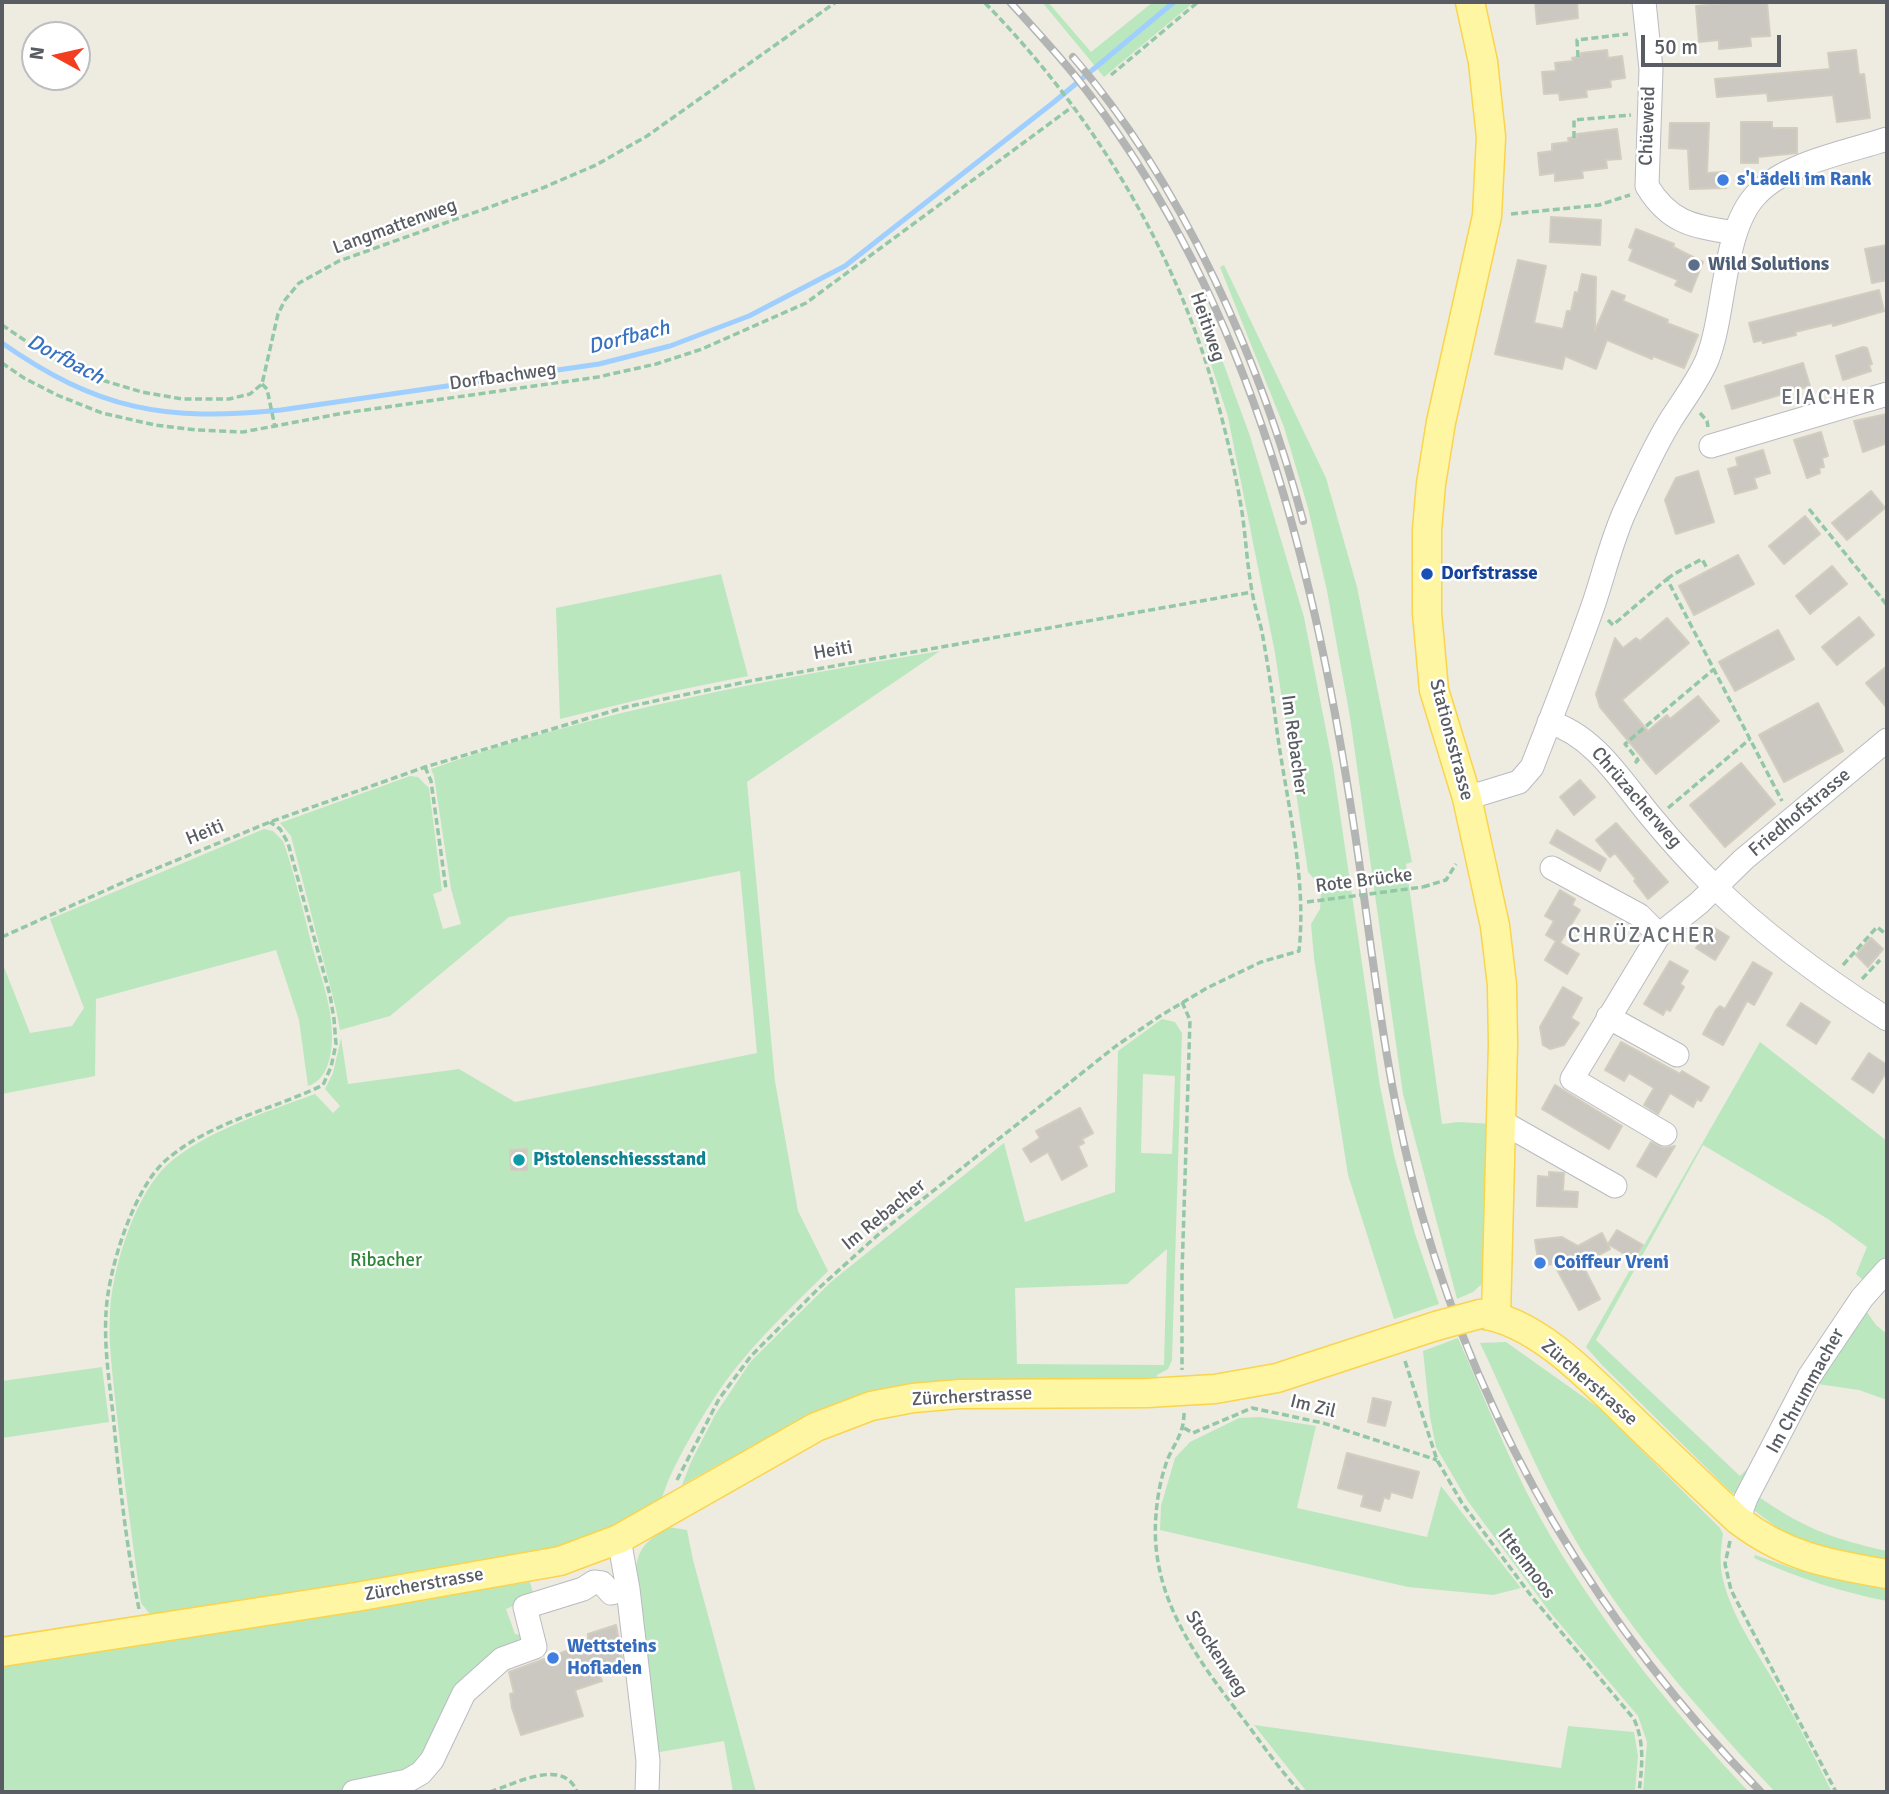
<!DOCTYPE html>
<html>
<head>
<meta charset="utf-8">
<style>
	body { margin:0 }
	#map { position:relative; width:1889px; height:1794px; overflow:hidden; background:#eeebe1; font-family:Signika,sans-serif }
	canvas { display:block }
	.frame { position:absolute; inset:0; border:4px solid #595d63; pointer-events:none }
	.north { position:absolute; left:21px; top:21px; width:70px; height:70px; box-sizing:border-box; background:#fff; border:2px solid #bdbec1; border-radius:50%; rotate:278deg; font-size:19px; font-weight:700; line-height:28px; text-align:center; color:#595d63 }
	.north::after { content:''; display:block; margin:auto; width:24px; height:32px; background:#f43e20; clip-path:polygon(50% 0,100% 100%,50% 72%,0 100%) }
	.scale { position:absolute; left:1641px; top:35px; width:140px; height:32px; box-sizing:border-box; border:4px solid #595d63; border-top:0; padding-left:9px; font-size:21px; line-height:24px; white-space:nowrap; color:#595d63; -webkit-text-stroke:5px #fff; paint-order:stroke }
</style>
</head>
<body>
<div id="map">
<canvas width="1889" height="1794"></canvas>
<div class="frame"></div>
<div class="north">N</div>
<div class="scale">50 m</div>
</div>
<script>
const c = document.querySelector('canvas').getContext('2d');
c.lineJoin = 'round';
function fillPath(path, color) {
  c.fillStyle = color;
  c.fill(path, 'evenodd');
}
function strokePath(path, color, width, dash) {
  c.strokeStyle = color;
  c.lineWidth = width;
  c.lineCap = dash ? 'butt' : 'round';
  c.setLineDash(dash || []);
  c.stroke(path);
}
function drawText(font, color, halo, rows, align = 'center') {
  c.font = font + ' Signika,sans-serif';
  c.lineWidth = 5;
  c.setLineDash([]);
  c.textBaseline = 'middle';
  c.strokeStyle = halo;
  c.fillStyle = color;
  for (const [text, x, y, turn = 0] of rows) {
    c.save();
    c.translate(x, y);
    c.rotate((+turn || 0) * Math.PI / 180);
    c.textAlign = isNaN(turn) ? turn : align;
    if (halo) c.strokeText(text, 0, 0);
    c.fillText(text, 0, 0);
    c.restore();
  }
}
const green = new Path2D(`
	M1042,2h6l43,50 62,-50h41l-90,75z
	M1224,265l102,213 31,109 55,275 -6,2 36,260 16,-2 35,2 -9,158 -11,10 -16,7 -54,-205 -53,-377 -23,-126 -19,-83 -24,-81 -64,-160z
	M1201,302l49,134 54,181 29,149 47,320 14,69 21,79 24,70 -45,15 -46,-144 -34,-217 -3,-34 9,-15 1,-16 -6,-13 -7,-8 -33,-219 -47,-236 -35,-109z
	M721,574l27,102 -74,15 -114,28 -4,-111z
	M940,651l-193,131 28,299 23,130 30,60c-41,41 -84,80 -115,129 -16,25 -33,54 -45,81 -4,11 -6,19 -14,29l-100,41 -394,65 -11,-3 -8,-10c-9,-65 -18,-130 -25,-195 -3,-32 -8,-64 -6,-96 2,-43 25,-117 57,-147 36,-33 102,-54 148,-71l18,19 7,-7 -15,-17 8,-16 8,-35 7,46 111,-15 56,33 242,-49 -17,-182 -231,46 -119,99 -50,14 -4,-21 -45,-173 -11,-13 130,-47 8,1 11,11 13,103 -9,3 10,35 18,-5 -10,-35 -17,-113 -3,-7c164,-58 337,-89 509,-118z
	M264,829l9,2 10,10c12,34 20,70 29,105 8,28 20,59 20,90 0,18 -4,44 -24,50l-9,-66 -23,-70 -180,49 -1,77 -93,18v-132l28,71 42,-7 12,-18 -34,-89z
	M1162,1019l13,3 7,11 -10,327 -4,9 -11,6 -1,9 -156,-2 -221,53 -54,26 -43,24 9,-23 24,-47 36,-54 81,-80 172,-138 21,79 90,-30 3,-141zM1143,1074l32,2 -3,78 -31,-1zM1167,1249l-3,116 -147,-1 -2,-76 112,-4z
	M1760,1042l127,99v120l-147,232h-8l-130,-128 -16,-18zM1703,1145l125,74 39,28 -11,27 7,6 -111,184 -12,12 -144,-136z
	M1862,1305l14,20 11,9v66l-28,-10 -48,-7z
	M1458,1338c30,68 57,139 95,202 55,92 123,175 196,252h-106l4,-50 -9,-26 -89,-105 -82,-111 -31,-53 -6,-30 -7,-66z
	M1506,1342l93,66 121,120 3,6c-3,19 -4,34 2,53 11,37 36,71 55,105 19,32 35,67 52,100h-57c-65,-70 -129,-141 -181,-222 -46,-70 -78,-151 -114,-227z
	M102,1367l7,55 -107,16v-57z
	M1260,1417l56,9 -19,82 130,29 14,-51 80,102 -28,7 -85,-8 -248,-57 1,-24 14,-48 15,-16 49,-24z
	M1755,1494c46,33 77,45 132,57v13l-37,-7 -63,-22 -36,-27z
	M668,1527l19,3 6,30 63,232h-23l-9,-51 -70,12 -19,-174c2,-31 8,-35 33,-52z
	M1755,1555l40,14 92,17v15c-46,-9 -89,-23 -133,-43z
	M530,1582l3,11 -7,7 -20,9 9,25 5,1 5,10 -23,9 -73,104 -22,19 -73,15h-332v-130z
	M1254,1725l307,43 7,-42 66,6 4,24 -3,36h-328z`);
const stream = new Path2D(`
	M2,343c96,67 163,79 279,67l318,-46 71,-18 79,-30 96,-50 209,-164 120,-100`);
const building = new Path2D(`
	M1535,2h42l1,16 -41,6z
	M1739,2h28l3,34 -20,1 1,9 -32,3v-9l-20,2 -3,-36z
	M1607,50l1,8 14,-2 3,22 -15,2 1,7 -25,3 1,7 -27,3 -1,-7 -15,1 -2,-22 14,-1 -1,-8 18,-2 -1,-3 9,-2v-3z
	M1856,50l3,25 5,-1 6,44 -33,4 -4,-27 -65,6 -1,-8 -50,4 -2,-18 115,-10 -2,-16z
	M1741,122h31v6h25v25l-39,4v6h-17z
	M1670,123h39l-2,50 18,-1 1,16 -36,1 -2,-40 -19,-1z
	M1617,129l4,30 -15,1 1,8 -25,3 1,7 -28,3v-8l-15,2 -2,-22 14,-2v-7l17,-2 -1,-4 9,-1v-3z
	M1551,217l50,3 -1,25 -50,-3z
	M1636,229l38,15 -1,3 30,15 -12,30 -16,-7 3,-5 -49,-20 4,-11 -4,-2z
	M1887,245v35l-15,3 -7,-34z
	M1518,260l28,6 -12,57 29,6 4,-18h4l4,-19 3,1 4,-19 14,3 -1,54 17,-40 13,5 -2,5 45,19 -1,3 31,12 -14,33 -31,-12 -1,3 -45,-19 -11,29 -31,-13 -3,13 -67,-15z
	M1879,290l5,21 -51,15 -1,-3 -37,9 1,3 -33,8 -1,-3 -8,2 -5,-19z
	M1863,347l4,1 5,16 -3,1 2,6 -28,9 -7,-24z
	M1803,363l7,23 -78,23 -7,-23z
	M1887,414v29l-24,9 -9,-31z
	M1821,432l7,24 -6,2 2,9 -5,1 1,5 -13,5 -13,-38z
	M1763,450l7,23 -16,5 3,10 -22,6 -7,-25 10,-3 -2,-8z
	M1698,471l16,51 -38,12 -11,-34 11,-22z
	M1871,491l14,17 -38,32 -15,-17z
	M1805,516l15,18 -36,30 -15,-18z
	M1738,555l16,29 -60,31 -15,-29z
	M1832,566l15,18 -37,30 -14,-18z
	M1859,617l15,18 -37,30 -15,-18z
	M1667,618l22,25 -67,57 26,31 19,-16 3,4 28,-23 21,25 -63,53 -56,-67 -4,-13 19,-56 8,10 13,-10 4,3z
	M1778,630l16,29 -59,32 -16,-29z
	M1887,666v42l-21,-25z
	M1818,703l25,48 -59,31 -25,-47z
	M1741,763l34,41 -50,43 -35,-42z
	M1580,780l15,17 -21,18 -14,-18z
	M1616,823l52,59 -20,17 -14,-18 2,-2 -21,-26 -5,4 -14,-17z
	M1557,830l49,29 -6,12 -50,-28z
	M1560,890l15,9 -3,6 8,5 -20,33 19,11 -12,20 -22,-14 11,-19 -10,-6 8,-14 -9,-5z
	M1710,925l19,12 -14,23 -19,-12z
	M1871,938l12,11 -15,18 -12,-12z
	M1670,961l18,10 -8,13 4,3 -14,24 -4,-2 -3,6 -19,-11z
	M1753,962l19,11 -18,32 -7,-4 -24,44 -20,-11 13,-24 4,-4 5,3z
	M1563,987l19,11 -11,20 8,5 -15,22 -14,4 -7,-4 -3,-18z
	M1801,1003l29,19 -14,22 -29,-19z
	M1621,1042l59,32 2,-3 27,16 -8,14 -4,-2 -4,8 -23,-14 -12,21 -14,-9 10,-17 -25,-15 -5,8 -19,-11z
	M1869,1053l18,12v6l-14,22 -21,-14z
	M1555,1085l67,41 -13,23 -67,-40z
	M1080,1108l13,25 -11,6 2,4 -6,3 9,20 -25,14 -14,-28 -17,10 -8,-13 17,-11 -4,-7z
	M1651,1142l13,6 11,-2 -19,31 -19,-11z
	M527,1149v21h-16l-1,-20z
	M1549,1172l15,1 -1,18 15,1 -1,15 -40,-1 1,-30 11,1z
	M1617,1230l26,15 -9,15 -26,-16z
	M1602,1233l8,16 -28,15 18,35 -21,11 -25,-46 -15,2 -4,-26 27,-3 16,9z
	M1373,1398l18,4 -6,24 -17,-4z
	M1347,1453l72,19 -7,26 -21,-6 -2,7 -5,-2 -4,14 -19,-5 3,-11 -26,-7z
	M616,1625l6,34 -11,3 3,9 -14,5 2,5 -27,9 8,26 -62,19 -9,-27 -2,-14 4,-1 -5,-21 79,-29v-9z`);
const path = new Path2D(`
	M1578,57l-1,-17 51,-6
	M1111,75l87,-73
	M1574,138v-18l57,-5
	M1511,214l88,-9 31,-10
	M2,325l49,33 54,23 37,11 40,7h47l21,-5 12,-10 16,-70 7,-14 14,-17 40,-22 201,-72 56,-24 51,-29 189,-134
	M2,363l22,15 33,17 45,18 53,12 42,5 46,2 101,-19 254,-36 58,-13 46,-15 104,-46 266,-196
	M262,384l5,5 8,38
	M1700,413l7,8 1,6
	M1809,509l78,96
	M1667,579l7,-5 28,-15 5,9
	M1608,620l5,5 54,-46 115,222
	M1635,763l3,-3 -13,-16 89,-75
	M425,767l6,14 15,108
	M1668,808l82,-69
	M1423,887l23,-7 10,-16
	M2,937l131,-59 137,-56 155,-55 201,-60 129,-27 497,-88
	M1843,965l34,-38 10,8
	M1862,979l18,-19
	M1182,1002l8,18 -8,253v97
	M1405,1361l32,99 25,43 70,94 102,122c11,25 8,47 5,73
	M1184,1413c0,24 -13,33 -19,54 -5,15 -8,33 -9,48 -7,81 41,144 88,205 18,24 36,50 56,72
	M1184,1428l9,5 59,-25 71,15 114,37
	M677,1480l42,-81 32,-43 68,-68 61,-55 236,-187 44,-30 47,-28 54,-26 38,-11c8,-73 -12,-147 -22,-220 -4,-33 -9,-66 -15,-99 -3,-14 -8,-27 -10,-41 -5,-26 -6,-52 -10,-79 -5,-31 -12,-62 -20,-93 -38,-156 -125,-302 -238,-417
	M1730,1541l-5,23 6,26 105,202
	M139,1609c-13,-64 -20,-130 -26,-195 -4,-34 -9,-68 -7,-101 2,-43 27,-123 59,-152 44,-39 107,-51 158,-76l8,-18 5,-23 -2,-25 -4,-24 -42,-152 -8,-14 -10,-7
	M490,1792c24,-8 74,-35 87,0`);
const minor = new Path2D(`
	M1644,2l7,67 -4,117c23,38 47,40 88,47
	M1711,446l176,-52
	M1549,722c47,14 74,62 104,97 19,23 40,46 61,67 52,51 112,94 173,133
	M1467,798l52,-16 13,-15c21,-54 43,-109 62,-164 10,-30 17,-60 30,-90 15,-32 29,-65 48,-95 12,-19 26,-37 35,-58 19,-47 15,-131 50,-166 29,-31 90,-42 130,-55
	M1552,868l87,47 20,20
	M1608,1017l69,38
	M1502,1122l113,64
	M1665,1134l-93,-55 87,-144 40,-32 45,-44 143,-119
	M1738,1520l8,-22 63,-121 53,-79 25,-28
	M619,1539l9,50 20,172 -1,31
	M354,1792l53,-11 14,-8 11,-13 32,-67 38,-34 33,-12 -10,-40 58,-18 11,-7 8,1 9,10 17,-4`);
const major = new Path2D(`
	M1470,2l13,60 8,75 -4,79 -46,206 -10,62 -4,46v83l7,77 33,108 28,128 7,59 1,59 -7,272
	M1480,1314c60,7 118,73 160,113 32,31 65,62 98,93 48,37 91,44 149,54
	M2,1652l354,-55 204,-36 59,-22 197,-112 55,-21 42,-8 47,-4 187,-1 68,-4 62,-11 159,-52`);
const rail = new Path2D(`
	M1010,2c22,24 45,49 66,75 169,213 235,473 276,737 21,134 32,270 70,401 62,219 180,415 339,577
	M1073,57c109,126 188,304 230,464`);
const pathBridge = new Path2D(`
	M1307,902l116,-15`);
const majorBridge = new Path2D(`
	M1436,1326l44,-12`);
const markers = [
	[1723,180,7,"#3f7fe0"],
	[1694,265,7,"#5c6f8a"],
	[1427,574,7,"#1a4fb4"],
	[519,1160,7,"#0f9aa8"],
	[1540,1263,7,"#3f7fe0"],
	[553,1658,7,"#3f7fe0"]
];
const streetNames = [
	["Chüeweid",1648,126,-88],
	["Langmattenweg",395,227,-20],
	["Heitiweg",1207,327,71],
	["Dorfbachweg",503,377,-8],
	["Heiti",833,651,-10],
	["Stationsstrasse",1451,740,75],
	["Im Rebacher",1294,745,82],
	["Chrüzacherweg",1636,798,49],
	["Friedhofstrasse",1800,813,-40],
	["Heiti",205,833,-22],
	["Rote Brücke",1364,881,-7],
	["Im Rebacher",884,1215,-39],
	["Zürcherstrasse",1589,1383,41],
	["Im Chrummacher",1806,1391,-61],
	["Zürcherstrasse",972,1397,-3],
	["Im Zil",1313,1407,14],
	["Ittenmoos",1526,1564,53],
	["Zürcherstrasse",424,1585,-10],
	["Stockenweg",1216,1654,57]
];
const shopNames = [
	["s'Lädeli im Rank",1737,180],
	["Coiffeur Vreni",1554,1263],
	["Wettsteins",567,1647],
	["Hofladen",567,1669]
];
const serviceNames = [
	["Wild Solutions",1708,265]
];
const transitNames = [
	["Dorfstrasse",1441,574]
];
const cultureNames = [
	["Pistolenschiessstand",533,1160]
];
const parkNames = [
	["Ribacher",386,1261]
];
const waterNames = [
	["Dorfbach",629,338,-14],
	["Dorfbach",65,360,28]
];
const neighbourhoodNames = [
	["EIACHER",1829,398],
	["CHRÜZACHER",1642,936]
];
fillPath(green, '#bbe7be');
strokePath(stream, '#9fcfff', 5);
fillPath(building, '#cac8c0');
strokePath(building, '#d2cdbf', 2);
strokePath(minor, '#b9bbc1', 25);
strokePath(major, '#fad44d', 31);
strokePath(path, '#93c8a6', 3.5, [7, 3.5]);
strokePath(minor, '#fff', 23);
strokePath(major, '#fff6a4', 28);
strokePath(rail, '#b3b4b4', 8);
strokePath(rail, '#fff', 5, [16]);
strokePath(majorBridge, '#fad44d', 31, []);
strokePath(pathBridge, '#93c8a6', 3.5, [7, 3.5]);
strokePath(majorBridge, '#fff6a4', 28);
for (const [x, y, r, color] of markers) {
  const dot = new Path2D();
  dot.arc(x, y, r, 0, 2 * Math.PI);
  c.fillStyle = color;
  c.fill(dot);
  strokePath(dot, '#fff', 2.5);
}
drawText('19px', '#595d63', '#fff', streetNames);
drawText('bold 19px', '#366cbe', '#fff', shopNames, 'left');
drawText('bold 19px', '#4e5e75', '#fff', serviceNames, 'left');
drawText('bold 19px', '#164399', '#fff', transitNames, 'left');
drawText('bold 19px', '#0d838f', '#fff', cultureNames, 'left');
drawText('19px', '#2e8538', '#fff', parkNames);
drawText('italic 21px', '#3872c1', '#fff', waterNames);
c.letterSpacing = '2px';
drawText('21px', '#6a6f75', '#fff', neighbourhoodNames);
c.letterSpacing = '0px';
</script>
</body>
</html>
